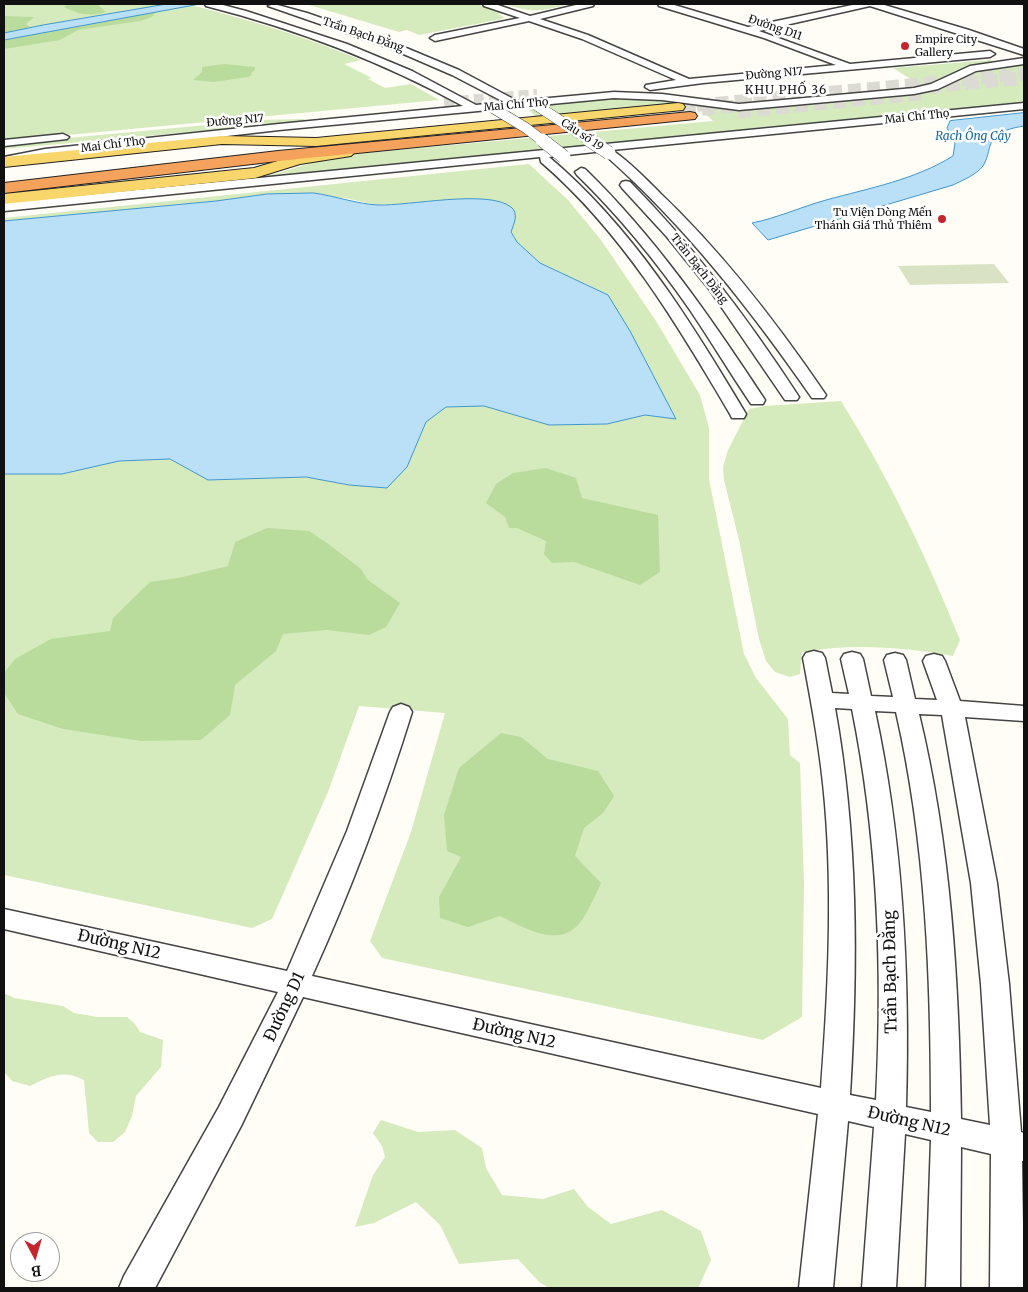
<!DOCTYPE html>
<html>
<head>
<meta charset="utf-8">
<style>
	body { margin:0 }
	#map { position:relative; width:1028px; height:1292px; overflow:hidden; background:#fffdf5; font-family:Merriweather,serif }
	canvas { display:block }
	.frame { position:absolute; inset:0; border:5px solid #111; pointer-events:none }
	.north { position:absolute; left:10px; top:1232px; width:50px; height:50px; box-sizing:border-box; background:#fff; border:1px solid #a0a0a0; border-radius:50%; rotate:174deg; font-size:14px; font-weight:700; line-height:20px; text-align:center; color:#111 }
	.north::after { content:''; display:block; margin:auto; width:18px; height:22px; background:#c4262e; clip-path:polygon(50% 0,100% 100%,50% 72%,0 100%) }
</style>
</head>
<body>
<div id="map">
<canvas width="1028" height="1292"></canvas>
<div class="frame"></div>
<div class="north">B</div>
</div>
<script>
const c = document.querySelector('canvas').getContext('2d');
c.lineJoin = 'round';
function fillPath(path, color) {
  c.fillStyle = color;
  c.fill(path, 'evenodd');
}
function strokePath(path, color, width, dash) {
  c.strokeStyle = color;
  c.lineWidth = width;
  c.lineCap = dash ? 'butt' : 'round';
  c.setLineDash(dash || []);
  c.stroke(path);
}
function drawText(font, color, halo, rows, align = 'center') {
  c.font = font + ' Merriweather,serif';
  c.lineWidth = 5;
  c.setLineDash([]);
  c.textBaseline = 'middle';
  c.strokeStyle = halo;
  c.fillStyle = color;
  for (const [text, x, y, turn = 0] of rows) {
    c.save();
    c.translate(x, y);
    c.rotate((+turn || 0) * Math.PI / 180);
    c.textAlign = isNaN(turn) ? turn : align;
    if (halo) c.strokeText(text, 0, 0);
    c.fillText(text, 0, 0);
    c.restore();
  }
}
const green = new Path2D(`
	M4,4h163l-124,21 -39,8z
	M306,4h171l27,9 -6,1 6,3 -2,2 -83,16 -12,-5 -8,2z
	M504,4h65c-31,8 -35,9 -65,0z
	M191,5c59,15 115,32 170,55l-17,4 28,14 -4,1 17,9 26,-4 28,16 -435,41v-101z
	M990,60l7,2 -26,3 -30,17 -19,4 -29,-18z
	M1024,65v38l-773,76 28,-6 53,-17 381,-35 -19,-16 -156,14 -13,-13 77,-8 46,-1 82,12 194,-17 25,-6 22,-12 30,-7z
	M303,119l7,2 -306,28v-5l256,-24z
	M529,164l39,36 33,40 55,81 44,74 9,33v51l35,175 12,24 32,41 2,36 10,8 4,121 -2,133 -39,23 -381,-82 -12,-17 41,-109 34,-119 -86,-7 -31,86 -56,127 -20,9 -248,-53v-401h58l57,-13 51,-2 38,21 98,-3 43,8 58,-18 19,-45 20,-15 38,-1 65,19 58,-1 38,-9 30,3 -67,-123 -68,-32 -23,-21 -6,-10 -9,-30 -60,-2 -24,3 -42,2 -31,-7 -78,-4 -51,7 -212,20v-3z
	M841,401c48,77 85,155 119,239l-7,16c-49,-9 -102,-13 -151,-4l-2,22 -10,3 -15,-5 -9,-11 -7,-22 -20,-99 -15,-60 -1,-13 5,-17 21,-41 16,-3z
	M4,993l10,5 49,8 11,7 23,4h30l8,7 5,8 23,8 -2,27 -25,29 -4,20 -7,16 -12,10h-15l-9,-9 -5,-53c-21,-11 -34,-4 -54,6l-18,-5 -8,-9z
	M381,1120l37,12 37,-2 27,18 4,20 16,27 41,4 31,-10 14,18 23,17 51,-14 39,21 10,29 -13,28h-149l-10,-6 -21,-23 -59,5 -19,-39 -24,-23 -42,21 -19,4 18,-52 12,-18 -3,-11 -9,-13z`);
const forest = new Path2D(`
	M68,4h29l9,8c-16,5 -28,2 -42,-5z
	M156,12l-4,5 -12,4 -62,9 -18,10 -56,9v-9z
	M4,16l30,1 -8,7 4,3 -26,6z
	M224,64l31,3v3l-4,3 1,2 -4,2 -34,5 -21,-2 9,-8v-5z
	M546,468l30,10 6,20 76,17 2,57 -20,13 -66,-23 -22,1 -8,-9 2,-13 -29,-13h-8l-4,-11 -19,-14 10,-19 17,-11z
	M267,528l42,3 18,12 34,26 7,11 32,23 -14,24 -17,8 -42,-5 -44,4 -7,17 -41,34 -5,30 -29,25 -60,1 -78,-12 -45,-15 -14,-21v-20l11,-14 36,-20 59,-8 3,-13 37,-36 28,-4 50,-12 7,-24z
	M501,733l20,4 27,22 50,12 16,25 -11,17 -19,15 -9,28 26,27c-5,11 -17,38 -25,44 -21,20 -55,-1 -76,-11l-32,11 -28,-9 -1,-21 22,-40 -14,-6 -3,-36 15,-47z`);
const cemetery = new Path2D(`
	M994,264l15,19 -99,2 -12,-19z`);
const water = new Path2D(`
	M167,4h33l-196,36v-7l39,-8z
	M1024,113v13c-12,2 -28,5 -33,17 -3,8 -3,15 -8,23 -7,9 -20,14 -30,19l-185,55 -16,-17c25,-5 49,-16 74,-23 44,-12 88,-20 127,-44l2,-13 -8,-15 3,-7z
	M314,193c21,3 43,11 64,12 31,1 110,-16 133,2 8,6 3,17 0,25l6,10 23,21 68,32 22,36 46,88 -31,-4 -38,9 -58,1 -65,-19 -38,1 -20,15 -19,45 -20,21 -38,-3 -43,-8 -98,3 -38,-21 -51,2 -57,13h-58v-253l212,-20 51,-7z`);
const minorTunnel = new Path2D(`
	M444,102l93,-8`);
const majorTunnel = new Path2D(`
	M678,107l346,-33`);
const highwayTunnel = new Path2D(`
	M909,89l115,-11
	M683,111l73,-7
	M738,112l189,-19`);
const minor = new Path2D(`
	M205,4h14l27,7 101,33 65,27 64,34 28,-3 -52,-27 -60,-26 -124,-43 6,-2 33,9 92,32 60,25 58,31 97,-9 48,2 77,10 175,-16 17,-4 39,-18 54,-8v6l-48,7 -38,18 -24,5 -175,16 -77,-10 -48,-2 -335,32 -234,27 -41,8v-8l41,-8 234,-25 184,-18c-82,-45 -167,-77 -257,-100z
	M483,4h12l35,12 50,-12h14l-1,2 -53,13 48,16 101,44 147,-14 -72,-27 -105,-32 -1,-2h13l77,23 109,-23h24l88,26 55,19v6l-154,-49 -111,25 91,33 140,-13 5,3 -5,3 -287,26 -53,7 -5,-3 1,-2 30,-5 -94,-41 -53,-18 -94,20 -5,-3 5,-3 85,-17 -36,-12z
	M1024,103v6l-412,41c18,12 33,28 48,43 63,60 117,130 166,202l-2,3h-12c-61,-88 -126,-171 -207,-243l-2,-2 1,-2 -55,6c84,71 141,163 197,257l-2,4h-12l-2,-4c-54,-92 -108,-182 -189,-252l-1,-5 -536,54v-8z
	M63,134l6,3 -2,2 -63,7v-6z
	M581,168l4,1c71,69 126,149 180,231l-2,4h-12c-21,-31 -40,-63 -61,-94 -34,-49 -71,-94 -113,-135l-2,-3z
	M626,181l4,1c65,66 119,138 169,215l-2,3h-12l-76,-111 -42,-52 -45,-49 -2,-3 2,-3z
	M814,651l8,2 3,5 7,35 17,1 -8,-35 3,-5 8,-2 8,2 3,5 8,37 22,1 -9,-37 3,-5 8,-2 8,2 3,5 9,39 22,1 -14,-39 3,-5 8,-2 8,2 3,5 15,40 64,5v15l-59,-4 32,166 12,101 12,148 3,1v28h-2l2,127h-34l1,-134 -30,-7 -1,141h-34l5,-148 -26,-6 -9,154h-34l12,-161 -26,-6 -15,167h-34l19,-174 -515,-117 -62,129 -86,162h-36l5,-12 95,-169 59,-115 -274,-63v-20l283,62 60,-140 43,-119 3,-5 8,-3 8,3 3,5c-28,90 -61,178 -100,264l509,112c7,-94 12,-190 4,-284 -4,-49 -13,-98 -22,-146l3,-5zM835,708l17,1c26,129 31,260 24,391l-26,-5c8,-130 8,-259 -15,-387zM875,711l21,1c30,131 35,267 35,400l-25,-5c4,-133 -3,-266 -31,-396zM919,714l23,1 29,168 10,101 9,141 -29,-6c-2,-136 -10,-273 -42,-405z`);
const major = new Path2D(`
	M678,103l5,1 2,3 -2,3 -367,36 -94,-2 -218,23v-10l218,-21 94,2z
	M346,148l5,2 3,3 -3,3 -51,8 -45,14 -251,26v-10l250,-26 44,-13z`);
const highway = new Path2D(`
	M690,112l5,1 2,3 -2,3 -417,42 -274,32v-10l274,-32z`);
const minorBridgeFar1 = new Path2D(`
	M530,101l61,40
	M488,105l38,23 17,13`);
const minorBridge = new Path2D(`
	M542,140l22,17
	M589,140l20,13`);
const markers = [
	[905,46,5,"#c4262e"],
	[942,219,5,"#c4262e"]
];
const farStreetnames = [
	["Đường D11",775,28,19],
	["Trần Bạch Đằng",363,35,19],
	["Đường N17",774,74,-5],
	["Mai Chí Thọ",516,105,-5],
	["Mai Chí Thọ",917,117,-6],
	["Đường N17",235,121,-5],
	["Cầu số 19",582,135,34],
	["Mai Chí Thọ",113,145,-7],
	["Trần Bạch Đằng",699,269,52]
];
const farPoinames = [
	["Empire City",915,40],
	["Gallery",915,53],
	["Tu Viện Dòng Mến",932,213,"right"],
	["Thánh Giá Thủ Thiêm",932,226,"right"]
];
const farNeighbourhoodnames = [
	["KHU PHỐ 36",786,91]
];
const farWaternames = [
	["Rạch Ông Cậy",973,137]
];
const nearStreetnames = [
	["Đường N12",119,945,13],
	["Trần Bạch Đằng",891,972,-91],
	["Đường D1",285,1007,-65],
	["Đường N12",514,1034,13],
	["Đường N12",909,1122,13]
];
fillPath(green, '#d5ebbd');
fillPath(forest, '#b9dc9c');
fillPath(cemetery, '#d9e3c4');
fillPath(water, '#b9e0f7');
strokePath(water, '#3f96cf', 1);
strokePath(minorTunnel, '#dbdad3', 10, [10, 5]);
strokePath(majorTunnel, '#dbdad3', 13, [13, 6]);
strokePath(highwayTunnel, '#dbdad3', 13, [13, 6]);
strokePath(minor, '#444', 3);
strokePath(major, '#222', 2);
strokePath(highway, '#222', 2);
fillPath(minor, '#fff');
fillPath(major, '#f9d66b');
fillPath(highway, '#f5a25d');
strokePath(minorBridgeFar1, '#444', 11, []);
strokePath(minorBridge, '#444', 14, []);
strokePath(minorBridgeFar1, '#fff', 10);
strokePath(minorBridge, '#fff', 13);
for (const [x, y, r, color] of markers) {
  const dot = new Path2D();
  dot.arc(x, y, r, 0, 2 * Math.PI);
  c.fillStyle = color;
  c.fill(dot);
  strokePath(dot, '#fff', 2);
}
drawText('11px', '#111', '#fff', farStreetnames);
drawText('11px', '#111', '#fff', farPoinames, 'left');
c.letterSpacing = '1px';
drawText('12px', '#111', '#fff', farNeighbourhoodnames);
c.letterSpacing = '0px';
drawText('italic 12px', '#1768a6', '#fff', farWaternames);
drawText('16px', '#111', '#fff', nearStreetnames);
</script>
</body>
</html>
